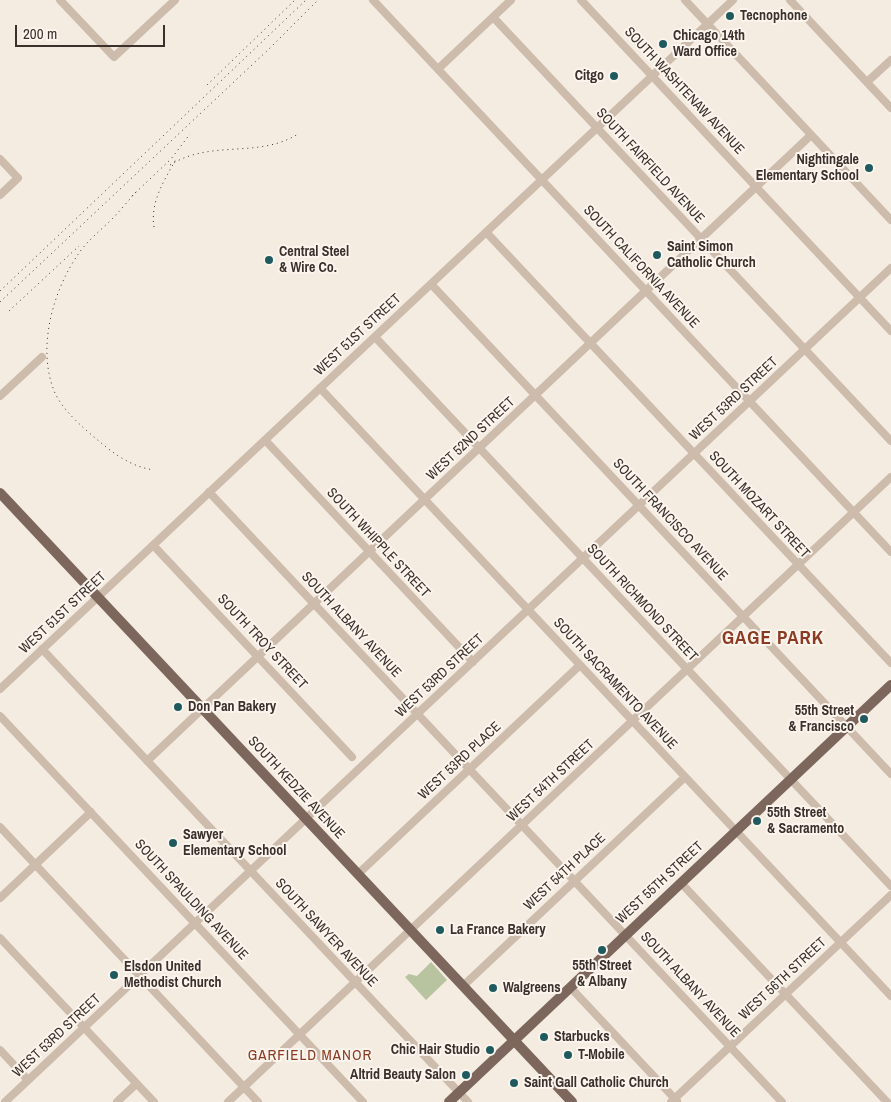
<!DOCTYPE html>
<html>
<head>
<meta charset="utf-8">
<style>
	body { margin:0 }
	#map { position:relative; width:891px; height:1102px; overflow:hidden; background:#f4ebe1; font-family:"Archivo Narrow",sans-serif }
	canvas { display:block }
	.scale { position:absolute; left:15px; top:25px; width:150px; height:22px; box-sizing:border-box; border:2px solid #3b302b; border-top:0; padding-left:6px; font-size:15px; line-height:18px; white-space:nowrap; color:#3b302b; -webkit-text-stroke:4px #fbf5ee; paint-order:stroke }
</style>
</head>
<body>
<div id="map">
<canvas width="891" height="1102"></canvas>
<div class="scale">200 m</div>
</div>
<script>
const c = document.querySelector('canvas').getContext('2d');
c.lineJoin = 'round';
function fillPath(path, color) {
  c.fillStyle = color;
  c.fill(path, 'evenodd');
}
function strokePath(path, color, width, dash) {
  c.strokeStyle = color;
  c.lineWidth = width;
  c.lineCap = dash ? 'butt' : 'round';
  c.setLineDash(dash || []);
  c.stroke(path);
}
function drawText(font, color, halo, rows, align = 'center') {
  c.font = font + ' "Archivo Narrow",sans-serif';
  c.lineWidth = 4;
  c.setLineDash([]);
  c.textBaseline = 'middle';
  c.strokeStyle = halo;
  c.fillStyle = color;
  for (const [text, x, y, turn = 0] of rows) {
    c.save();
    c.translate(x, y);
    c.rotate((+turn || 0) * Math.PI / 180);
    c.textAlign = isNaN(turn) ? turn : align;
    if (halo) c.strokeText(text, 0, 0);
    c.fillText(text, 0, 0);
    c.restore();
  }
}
const green = new Path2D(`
	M431,962l16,18 -21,20 -21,-23 4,-3 8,2z`);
const minor = new Path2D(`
	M60,0l54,57 61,-57
	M373,0l518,552
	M581,0l310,331
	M685,0l206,220
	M790,0l101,108
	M493,17l398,424
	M438,69l73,-69
	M867,82l24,-22
	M0,159l18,19 -18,17
	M486,232l405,431
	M431,284l460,490
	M375,337l516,549
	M320,388l571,608
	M0,396l42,-39
	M265,440l208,222
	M209,492l573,610
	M153,545l199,212
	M42,649l426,453
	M0,689l733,-689
	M0,716l363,386
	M147,761l664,-626
	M0,827l258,275
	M358,874l222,-209
	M681,883l206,219
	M0,898l91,-86
	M0,938l154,164
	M463,986l222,-209
	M570,987l107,114
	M0,1050l28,30
	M5,1102l886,-834
	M117,1102l19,-18
	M228,1102l663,-625
	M671,1102l220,-207`);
const major = new Path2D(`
	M0,493l572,609
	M449,1102l442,-417`);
const rail = new Path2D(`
	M207,85l88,-85
	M170,165c42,-26 88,-6 128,-31
	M136,192c-8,9 -16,19 -25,28 -11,11 -23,20 -32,33 -26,37 -43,96 -24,140 7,15 20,27 32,38 20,17 39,35 67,39
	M132,196l39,-37 19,-25
	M154,227c-4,-25 10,-46 22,-68
	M0,291l306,-291
	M0,302l270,-254 48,-48
	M9,311l70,-65`);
const markers = [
	[730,16,5,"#1f5a5e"],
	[663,44,5,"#1f5a5e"],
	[614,76,5,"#1f5a5e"],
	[869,168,5,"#1f5a5e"],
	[657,255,5,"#1f5a5e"],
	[269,260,5,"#1f5a5e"],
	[178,707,5,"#1f5a5e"],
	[864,719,5,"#1f5a5e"],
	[757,821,5,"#1f5a5e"],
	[173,843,5,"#1f5a5e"],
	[440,930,5,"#1f5a5e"],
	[602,950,5,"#1f5a5e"],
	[114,975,5,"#1f5a5e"],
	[493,988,5,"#1f5a5e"],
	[544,1037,5,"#1f5a5e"],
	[490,1050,5,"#1f5a5e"],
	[568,1055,5,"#1f5a5e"],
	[466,1075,5,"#1f5a5e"],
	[514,1083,5,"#1f5a5e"]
];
const poiNames = [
	["Tecnophone",740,16],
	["Chicago 14th",673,36],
	["Ward Office",673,52],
	["Citgo",604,76,"right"],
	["Nightingale",859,160,"right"],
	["Elementary School",859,176,"right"],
	["Saint Simon",667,247],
	["Catholic Church",667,263],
	["Central Steel",279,252],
	["& Wire Co.",279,268],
	["Don Pan Bakery",188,707],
	["55th Street",854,711,"right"],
	["& Francisco",854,727,"right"],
	["55th Street",767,813],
	["& Sacramento",767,829],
	["Sawyer",183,835],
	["Elementary School",183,851],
	["La France Bakery",450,930],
	["55th Street",602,966,"center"],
	["& Albany",602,982,"center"],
	["Elsdon United",124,967],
	["Methodist Church",124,983],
	["Walgreens",503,988],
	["Starbucks",554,1037],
	["Chic Hair Studio",480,1050,"right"],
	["T-Mobile",578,1055],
	["Altrid Beauty Salon",456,1075,"right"],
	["Saint Gall Catholic Church",524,1083]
];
const streetNames = [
	["SOUTH WASHTENAW AVENUE",684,91,47],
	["SOUTH FAIRFIELD AVENUE",650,166,47],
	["SOUTH CALIFORNIA AVENUE",641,267,47],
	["WEST 51ST STREET",358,335,-43],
	["WEST 53RD STREET",734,399,-43],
	["WEST 52ND STREET",471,439,-43],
	["SOUTH MOZART STREET",759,505,47],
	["SOUTH FRANCISCO AVENUE",670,520,47],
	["SOUTH WHIPPLE STREET",378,543,47],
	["SOUTH RICHMOND STREET",642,603,47],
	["WEST 51ST STREET",63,613,-43],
	["SOUTH ALBANY AVENUE",351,625,47],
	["SOUTH TROY STREET",262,642,47],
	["WEST 53RD STREET",440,676,-43],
	["SOUTH SACRAMENTO AVENUE",615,684,47],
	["WEST 53RD PLACE",460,761,-43],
	["WEST 54TH STREET",551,781,-43],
	["SOUTH KEDZIE AVENUE",296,788,47],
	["WEST 54TH PLACE",565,872,-43],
	["WEST 55TH STREET",660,883,-43],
	["SOUTH SPAULDING AVENUE",191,900,47],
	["SOUTH SAWYER AVENUE",326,933,47],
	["WEST 56TH STREET",783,979,-43],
	["SOUTH ALBANY AVENUE",690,985,47],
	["WEST 53RD STREET",57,1036,-43]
];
const neighbourhoodNames = [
	["GARFIELD MANOR",310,1056]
];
const districtNames = [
	["GAGE PARK",773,639]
];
fillPath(green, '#b8c4a0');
strokePath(minor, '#cdbbac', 8);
strokePath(major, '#7d675c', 10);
strokePath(rail, '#3b302b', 1, [1, 4]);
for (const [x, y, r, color] of markers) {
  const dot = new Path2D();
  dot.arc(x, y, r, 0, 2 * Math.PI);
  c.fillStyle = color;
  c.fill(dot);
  strokePath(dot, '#fbf5ee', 2);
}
drawText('bold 14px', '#3b302b', '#fbf5ee', poiNames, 'left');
drawText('14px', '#3b302b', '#fbf5ee', streetNames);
c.letterSpacing = '1px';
drawText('15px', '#8c3b22', '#fbf5ee', neighbourhoodNames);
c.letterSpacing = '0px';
c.letterSpacing = '1px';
drawText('bold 19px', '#8c3b22', '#fbf5ee', districtNames);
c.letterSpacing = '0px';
</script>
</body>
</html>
